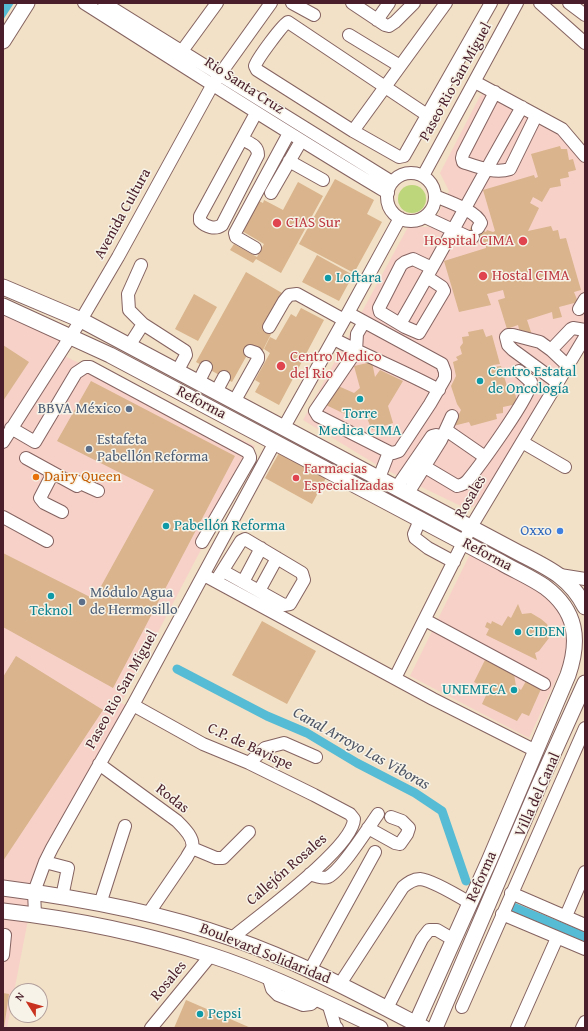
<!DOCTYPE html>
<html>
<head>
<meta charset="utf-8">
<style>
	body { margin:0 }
	#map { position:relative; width:588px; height:1031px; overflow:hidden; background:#f2e1c6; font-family:"Gentium Book Plus",serif }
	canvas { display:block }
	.frame { position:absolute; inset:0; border:4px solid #4a1f2b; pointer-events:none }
	.north { position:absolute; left:8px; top:983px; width:40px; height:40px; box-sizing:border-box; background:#f7f3e8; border:1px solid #b29e9c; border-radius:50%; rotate:307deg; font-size:11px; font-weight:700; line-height:16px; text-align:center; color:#4a1f2b }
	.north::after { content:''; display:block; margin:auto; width:14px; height:18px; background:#c8321e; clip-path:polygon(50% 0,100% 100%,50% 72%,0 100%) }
</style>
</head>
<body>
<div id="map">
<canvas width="588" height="1031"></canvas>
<div class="frame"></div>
<div class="north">N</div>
</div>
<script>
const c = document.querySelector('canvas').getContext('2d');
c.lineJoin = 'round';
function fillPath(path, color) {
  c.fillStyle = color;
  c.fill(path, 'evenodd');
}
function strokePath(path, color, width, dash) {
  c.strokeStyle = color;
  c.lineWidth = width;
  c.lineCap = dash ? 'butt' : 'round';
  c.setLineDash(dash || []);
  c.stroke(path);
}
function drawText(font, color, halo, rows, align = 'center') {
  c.font = font + ' "Gentium Book Plus",serif';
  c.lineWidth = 3;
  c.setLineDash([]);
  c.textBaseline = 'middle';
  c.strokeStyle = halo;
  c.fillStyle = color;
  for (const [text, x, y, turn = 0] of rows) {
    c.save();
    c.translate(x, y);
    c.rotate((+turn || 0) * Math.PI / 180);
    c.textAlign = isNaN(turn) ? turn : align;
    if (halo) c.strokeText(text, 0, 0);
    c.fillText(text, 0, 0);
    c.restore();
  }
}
const built = new Path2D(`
	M496,86l61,34 28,26v179l-43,76 -63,100 -6,6 -6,2 -85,-41 -79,-48 105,-193h24l17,-36 -9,-18 40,-77z
	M3,313l62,28 -7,12 197,93 -134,257 4,2v4l-85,149 -33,170h-4z
	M470,554l78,41 12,11 13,37 -44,95 -119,-62z`);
const green = new Path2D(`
	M398 199a14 14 0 1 1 28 0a14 14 0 1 1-28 0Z`);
const water = new Path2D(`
	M3,3h11l-11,17z`);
const canal = new Path2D(`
	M177,669l90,47 40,17 50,30 58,30 27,18 24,70
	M513,907l72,30`);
const building = new Path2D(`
	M560,146l1,3h6l2,11 4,-1 3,11 -8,2 1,5 -9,2 1,7 -11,2 -8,14 -9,-5 -3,6 9,5 -11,23 23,-5 2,5 5,-1 2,9 6,-1 15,52 -7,2 4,10 -19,5 3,10 -9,2 -1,-7 -25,8 5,15 -11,2 -3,-12 -11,4 -9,-29 7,-2 -2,-8 -16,4 4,11 -32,7 -15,-51 42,-13v-2l-4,-2 1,-2 -16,-8 5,-9 14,7 1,-2 6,2 2,-1 -12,-41 51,-15 1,3 3,-1 -7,-23z
	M335,179l39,21 -7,14 15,8 -28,51 -55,-29z
	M298,182l25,14 -42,77 -25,-14 -3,4 -23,-13 4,-6 23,13 7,-13 -22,-13 15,-31 6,3 1,-3 19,10z
	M317,255l36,20 -14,26 -37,-19z
	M246,272l36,21 -20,36 9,5 -9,18 -10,-6 -20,36 -36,-20z
	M194,294l23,13 -19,34 -23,-12z
	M301,308l23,12 -45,85 -24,-13 5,-9 -5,-3 15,-27 -6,-4 6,-12 6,3 15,-26 5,3z
	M483,329l3,8 6,-2 8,29 -7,1 1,2 7,-1 8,27 6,-1 2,12 -14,3v6l-7,1 1,5 -26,7 -2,-4 -16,4 8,-16 -4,-6 -6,-18 5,-10 -3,-14 5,-2 -2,-3 6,-3 -2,-7 3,-4 -1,-6 7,-1 -1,-4z
	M3,345l26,17 -26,39z
	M372,362l3,15 5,-7 23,11 -15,25 5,17 -21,7 -8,-19 -15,5 -23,-11 10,-20 18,8 6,-5 -6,-22z
	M91,381l144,75 -122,232 -110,-61v-74l91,46 60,-109 -97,-49z
	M279,453l47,25 -14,26 -47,-26z
	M518,604l4,10 9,-1 10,6 6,5 2,5v9l-10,13 -4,2 2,7 -51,-25 3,-6 -4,-2 2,-5 4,2 1,-3 10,5 6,-10 3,2z
	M262,621l54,30 -29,53 -55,-29z
	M16,656l87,54 -100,151v-184z
	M485,660l29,14 2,12 5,4 5,-9 15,8 -12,27 -7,-3 -5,8 -35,-17 6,-13 -2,-3 -12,-6z
	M3,993l6,1 -5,34h-1z
	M186,1000l65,28h-77z`);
const minor = new Path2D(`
	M84,3c101,64 201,129 304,190
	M104,3l288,179
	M292,3l22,12
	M352,3l33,22 4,1 6,-4 19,-19
	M540,3l45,40
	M569,3l16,12
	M377,20l12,-17
	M349,35l51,31
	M182,51l35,-48
	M475,82l87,47 23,27
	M495,92l-32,62 -1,4 1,4c15,5 32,12 47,7l26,-53
	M427,115l-139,-93c-5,2 -31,37 -33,44l2,4 96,61 93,-128
	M353,131l46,26 5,-1 87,-153
	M242,139c7,4 16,6 16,16l-36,70c-7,5 -16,2 -22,-4v-5l56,-103
	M289,161l34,19
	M387 197a24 24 0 1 1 48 0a24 24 0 1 1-48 0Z
	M423,176l94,-173
	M271,193l30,-52
	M435,196c12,5 42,15 46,27l-3,5
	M425,217l43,20h5
	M255,248l-19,-11 -1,-4 54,-100
	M141,265l-13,29 1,16 14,14
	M427,277l15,10 2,4 -25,42 -14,-6 -25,-15 -1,-4 22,-43 4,-3 8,-3 19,9
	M579,309l6,-10
	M348,313l94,51 3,8v6l-15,26 -31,47 -6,2 -4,-1 -71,-36 -3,-5 41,-60 1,-17 7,-12
	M400,324c42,-72 80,-145 122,-217
	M269,327l15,-26 5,-6 8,-1 47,26
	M334,339c34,18 70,32 105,51
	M129,346l14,-22 42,27 1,4 -9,17
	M551,350l20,-21 2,-1 12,2
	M198,383l8,-16
	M558,383l-45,-33 -5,-5 -2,-8 2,-2h5l27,7 11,8 17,16
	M216,392l8,-15
	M234,402l24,-43v-3l-2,-3 -6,-2
	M284,427l64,-114 52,-95
	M11,428l24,14 41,-69 9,-6h5l158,85 2,5v2l-48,83
	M446,430l39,27
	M3,442l78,-122 37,-63 95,-173 58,-81
	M522,442l43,25
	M26,458l51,28
	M415,461l42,25c5,-1 8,-2 11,-6 10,-12 65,-87 63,-98l-12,-11
	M53,473l-13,25 4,5 18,9
	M379,478l10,-26
	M78,482l20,9
	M397,487l35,-51 4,-1 6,2
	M408,493l33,-53 11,-24
	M3,517l44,24
	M420,520l-6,14 1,4 13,10 26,14
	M204,575l229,124 103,52
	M560,575l25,4
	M216,581l25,-40 4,-2 57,34 2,7 -14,24 -6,1 -61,-34
	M243,582l18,-34
	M259,591l18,-33
	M425,620l119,64
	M395,678l76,-151 114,-190
	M133,705l70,39 46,19 65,32 36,19 4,5c-1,29 -97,98 -122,119
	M249,763l16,-15 19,-5 32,14
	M99,764l78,57c6,6 18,17 15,27 -1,3 -4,6 -5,9l-39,57
	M368,828l27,15 5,1 7,-10 2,-6 -7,-7 -11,-4
	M192,848l24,10h7l26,-26
	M45,862l23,6 -6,29
	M310,874c5,2 13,5 18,3 14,-7 40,-49 50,-63
	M511,893l74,32
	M100,904l25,-78
	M35,914l-1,-22 11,-30 7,-14 81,-143 142,-263
	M502,914l83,35
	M566,916l19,-44
	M3,955l2,-20
	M310,970l65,-118
	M268,976l4,13 6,6 25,10 8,-1 7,-6
	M340,984l63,-97c5,-4 10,-8 17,-8 11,1 40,18 50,24
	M328,1003l7,23 2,2
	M462,1007l123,-279
	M387,1008l35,-69 7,-9h8l17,10
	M151,1028l60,-73
	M517,1028l40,-90
	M582,1028l3,-6`);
const major = new Path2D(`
	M3,41l24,-38
	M3,287l78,33 438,233c29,15 51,24 66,54
	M3,306l107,49 392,208c14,8 30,15 43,24 32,24 35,53 23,88l-79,186 -75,167
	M3,888c77,10 155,24 228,50 67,23 130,57 193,90
	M3,911c70,8 140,22 207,44 59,19 114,47 170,73
	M435,1028l105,-245 45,-100`);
const markers = [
	[277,223,5,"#e0444e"],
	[523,241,5,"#e0444e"],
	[483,276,5,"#e0444e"],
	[328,278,4,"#0f9aa8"],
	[281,366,5,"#e0444e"],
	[480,381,4,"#0f9aa8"],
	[360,399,4,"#0f9aa8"],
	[129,409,4,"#5c6f8a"],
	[89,449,4,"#5c6f8a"],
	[36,477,4,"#e8710a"],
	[296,478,4,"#e0444e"],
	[166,526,4,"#0f9aa8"],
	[560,531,4,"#3f7fe0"],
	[51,596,4,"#0f9aa8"],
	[82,602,4,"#5c6f8a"],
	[518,632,4,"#0f9aa8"],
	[514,690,4,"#0f9aa8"],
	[200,1014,4,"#0f9aa8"]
];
const streetNames = [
	["Paseo Rio San Miguel",456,82,-61],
	["Rio Santa Cruz",244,86,33],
	["Avenida Cultura",123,214,-61],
	["Reforma",201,403,28],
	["Rosales",471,497,-60],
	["Reforma",487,555,28],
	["Paseo Rio San Miguel",122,690,-61],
	["C.P. de Bavispe",250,747,25],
	["Villa del Canal",538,795,-66],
	["Rodas",172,799,38],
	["Callejón Rosales",287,870,-41],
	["Reforma",482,877,-66],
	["Boulevard Solidaridad",265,954,22],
	["Rosales",169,981,-50]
];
const healthNames = [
	["CIAS Sur",286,223],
	["Hospital CIMA",514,241,"right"],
	["Hostal CIMA",492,276],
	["Centro Medico",290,357],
	["del Rio",290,374],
	["Farmacias",304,469],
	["Especializadas",304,486]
];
const cultureNames = [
	["Loftara",336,278],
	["Centro Estatal",488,372],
	["de Oncología",488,389],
	["Torre",360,414,"center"],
	["Medica CIMA",360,431,"center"],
	["Pabellón Reforma",174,526],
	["Teknol",51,611,"center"],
	["CIDEN",526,632],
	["UNEMECA",506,690,"right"],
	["Pepsi",208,1014]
];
const serviceNames = [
	["BBVA México",121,409,"right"],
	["Estafeta",97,440],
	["Pabellón Reforma",97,457],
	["Módulo Agua",90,593],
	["de Hermosillo",90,610]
];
const foodNames = [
	["Dairy Queen",44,477]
];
const shopNames = [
	["Oxxo",552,531]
];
const waterNames = [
	["Canal Arroyo Las Viboras",361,749,29]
];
fillPath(built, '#f7d1c8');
fillPath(green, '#bdd67b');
fillPath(water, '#56bbd4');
strokePath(canal, '#56bbd4', 9);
fillPath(building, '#d9b48c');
strokePath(minor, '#856361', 14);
strokePath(major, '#856361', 17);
strokePath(minor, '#fff', 12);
strokePath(major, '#fff', 15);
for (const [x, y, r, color] of markers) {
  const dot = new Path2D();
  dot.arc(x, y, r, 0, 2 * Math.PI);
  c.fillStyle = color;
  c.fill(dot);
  strokePath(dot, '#f7f3e8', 1.5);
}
drawText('15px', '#4a1f2b', '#f7f3e8', streetNames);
drawText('15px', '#be3a42', '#f7f3e8', healthNames, 'left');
drawText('15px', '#0d838f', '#f7f3e8', cultureNames, 'left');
drawText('15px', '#4e5e75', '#f7f3e8', serviceNames, 'left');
drawText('15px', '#c56008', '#f7f3e8', foodNames, 'left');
drawText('15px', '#366cbe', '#f7f3e8', shopNames, 'right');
drawText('italic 16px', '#4e5666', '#f7f3e8', waterNames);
</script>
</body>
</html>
